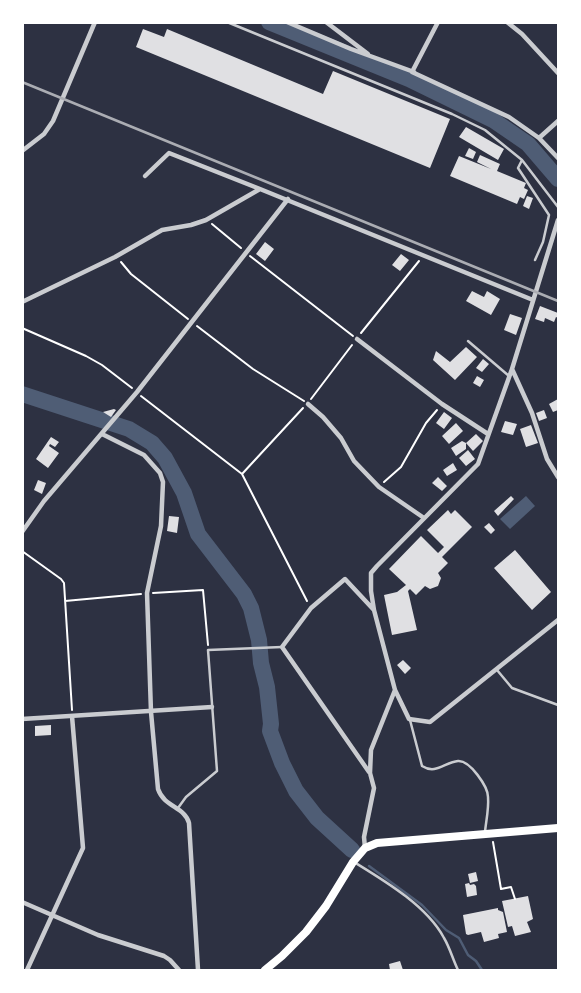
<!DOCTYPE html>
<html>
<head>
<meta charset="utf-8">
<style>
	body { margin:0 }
	#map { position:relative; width:581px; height:993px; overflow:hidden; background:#2d3142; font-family:Cabin,sans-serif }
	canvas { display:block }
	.frame { position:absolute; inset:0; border:24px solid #fff; pointer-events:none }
</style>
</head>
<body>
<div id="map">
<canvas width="581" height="993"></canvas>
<div class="frame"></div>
</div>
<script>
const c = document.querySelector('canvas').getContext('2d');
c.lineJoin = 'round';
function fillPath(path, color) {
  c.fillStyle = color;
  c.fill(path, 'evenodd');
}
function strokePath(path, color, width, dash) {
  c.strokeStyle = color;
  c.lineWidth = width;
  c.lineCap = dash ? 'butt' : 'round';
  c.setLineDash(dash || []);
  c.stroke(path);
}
const water = new Path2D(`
	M526,496l9,10 -25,23 -10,-10z`);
const stream = new Path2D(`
	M369,866l53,39 24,25 13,8 9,17 8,6 6,9`);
const river = new Path2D(`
	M269,22l140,57 84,41 35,24 30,35
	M22,394l107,35 23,14 13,15 19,35 14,41 46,60 7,14 8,32 2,23 6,24 4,37 -1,7 12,32 14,28 21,27 35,32`);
const building = new Path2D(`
	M143,29l21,8 3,-8 156,65 10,-23 117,48 -20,49 -294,-121z
	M466,127l38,22 -6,11 -39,-23z
	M469,148l7,4 -3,7 -8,-3z
	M480,155l20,9 -3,7 29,12 -2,5 4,2 -4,9 -4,-2 -3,7 -67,-28 9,-20 32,13 -14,-7z
	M527,196l6,2 -4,11 -6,-3z
	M265,242l9,7 -9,12 -9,-7z
	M401,254l8,6 -9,11 -8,-6z
	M472,291l12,6 3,-6 13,8 -9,16 -25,-14z
	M540,306l18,7v5l-2,-1 -2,5 -9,-4 -1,4 -9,-3z
	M510,314l12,4 -6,17 -12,-5z
	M466,347l11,10 -22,23 -22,-20 3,-9 14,11z
	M483,359l6,5 -7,8 -6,-4z
	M477,376l7,4 -4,7 -7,-4z
	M558,399v11l-5,2 -4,-8z
	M114,409l2,1 -5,7 -8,-5z
	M544,410l3,8 -8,3 -3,-8z
	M444,412l8,6 -8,11 -8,-6z
	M505,421l12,3 -4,11 -12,-3z
	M456,423l7,8 -14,13 -7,-8z
	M531,425l7,18 -12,4 -6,-18z
	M476,434l7,7 -10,10 -7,-8z
	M51,437l8,5 -4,5 -5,-3 -1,2 10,7 -11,15 -12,-9z
	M462,441l4,2v6l-10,7 -5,-8z
	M468,450l7,9 -9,7 -7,-8z
	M453,463l4,7 -10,6 -4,-6z
	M438,477l9,9 -5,5 -10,-8z
	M38,480l8,3 -4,11 -8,-4z
	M511,496l3,3 -16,17 -4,-5z
	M448,510l3,4 4,-4 17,17 -30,30 6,6 -10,10 3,5 -3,8 -8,3 -5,-3 -9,9 -6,-6 -2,2 9,39 -25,5 -8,-40 13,-3 9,-7 -17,-16 32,-33 17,17 6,-6 -17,-17z
	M169,516l10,1 -2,16 -10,-2z
	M489,523l6,7 -4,4 -7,-7z
	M515,550l36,42 -19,18 -38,-42z
	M403,660l8,8 -6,6 -8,-9z
	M51,725v10l-16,1v-10z
	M476,872l2,9 -8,2 -2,-9z
	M469,883l1,2 4,-1 2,2 1,9 -10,2 -2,-13z
	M528,896l5,23 -6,3 4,10 -16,4 -3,-10 -4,1 -6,-26z
	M498,908v2l5,2 4,20 -9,2 1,4 -15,4 -3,-10 -13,3 -2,-1 -3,-19z
	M400,961l3,9h-13l-1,-6z`);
const path = new Path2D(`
	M212,224l29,24
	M250,256l103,80
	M121,262l10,12 57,45
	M197,326l56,43 51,32
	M22,328l64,28 16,9 30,23
	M361,333l58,-72
	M141,396l101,78 65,127
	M311,399l41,-54
	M242,474l61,-66
	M384,482l17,-15 25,-44 11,-13
	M22,551l39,28 3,4 8,127
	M153,593l50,-3 5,55
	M65,601l76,-7
	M493,842l8,47 10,-2 4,12`);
const service = new Path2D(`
	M227,22l225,92 33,16 37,30 36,47
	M522,160l-4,8 31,47 -6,27 -8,18
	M468,341l41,35
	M497,670l15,18 46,17
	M410,720l12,46c14,9 23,-4 36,-5 12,-1 30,26 30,36 1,12 -2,24 -3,35
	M178,808l8,-11 31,-26 -9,-121 74,-3
	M354,862c31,19 73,44 90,76 6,10 9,22 14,32`);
const minor = new Path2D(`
	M287,22l64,27 63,23
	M326,22l42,32
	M438,22l-26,50 97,45 30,21 19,20
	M507,22l15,12 36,39
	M539,138l19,-17
	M22,151l22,-17 9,-13 42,-99
	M145,176l24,-23 91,36
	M22,302l93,-45 47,-27 29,-5 15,-5 54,-31 273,111
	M357,339l85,65 46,30
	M512,369l20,44 15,46 11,18
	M308,404l15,13 18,21 13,23 25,26 45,31
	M102,434l42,21 16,18 3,9 -2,44 -14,67 4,119 7,77c6,18 27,18 31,34l9,147
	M22,532l22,-31 93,-109 151,-193
	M395,690l14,29 21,3 128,-102
	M22,719l190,-12
	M369,772l-87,-125 29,-39 34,-29 28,30
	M365,848l-1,-11 10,-49 -4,-15 1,-23 24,-60 -21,-80 -3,-19v-18l6,-7 101,-102 34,-95 46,-149
	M22,902l76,33 66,21 6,4 9,10
	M27,970l56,-122 -11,-132`);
const primary = new Path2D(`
	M265,970l17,-14 24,-24 20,-26 27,-44 12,-14 12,-5 181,-15`);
const rail = new Path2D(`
	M22,82l536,219`);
fillPath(water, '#4f5d75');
strokePath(stream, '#4f5d75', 2.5);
strokePath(river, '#4f5d75', 16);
fillPath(building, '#e0e0e3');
strokePath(path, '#fff', 2);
strokePath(service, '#caccd0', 2.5);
strokePath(minor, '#caccd0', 4.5);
strokePath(primary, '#fff', 8);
strokePath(rail, '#abadb3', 2.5);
</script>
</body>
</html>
